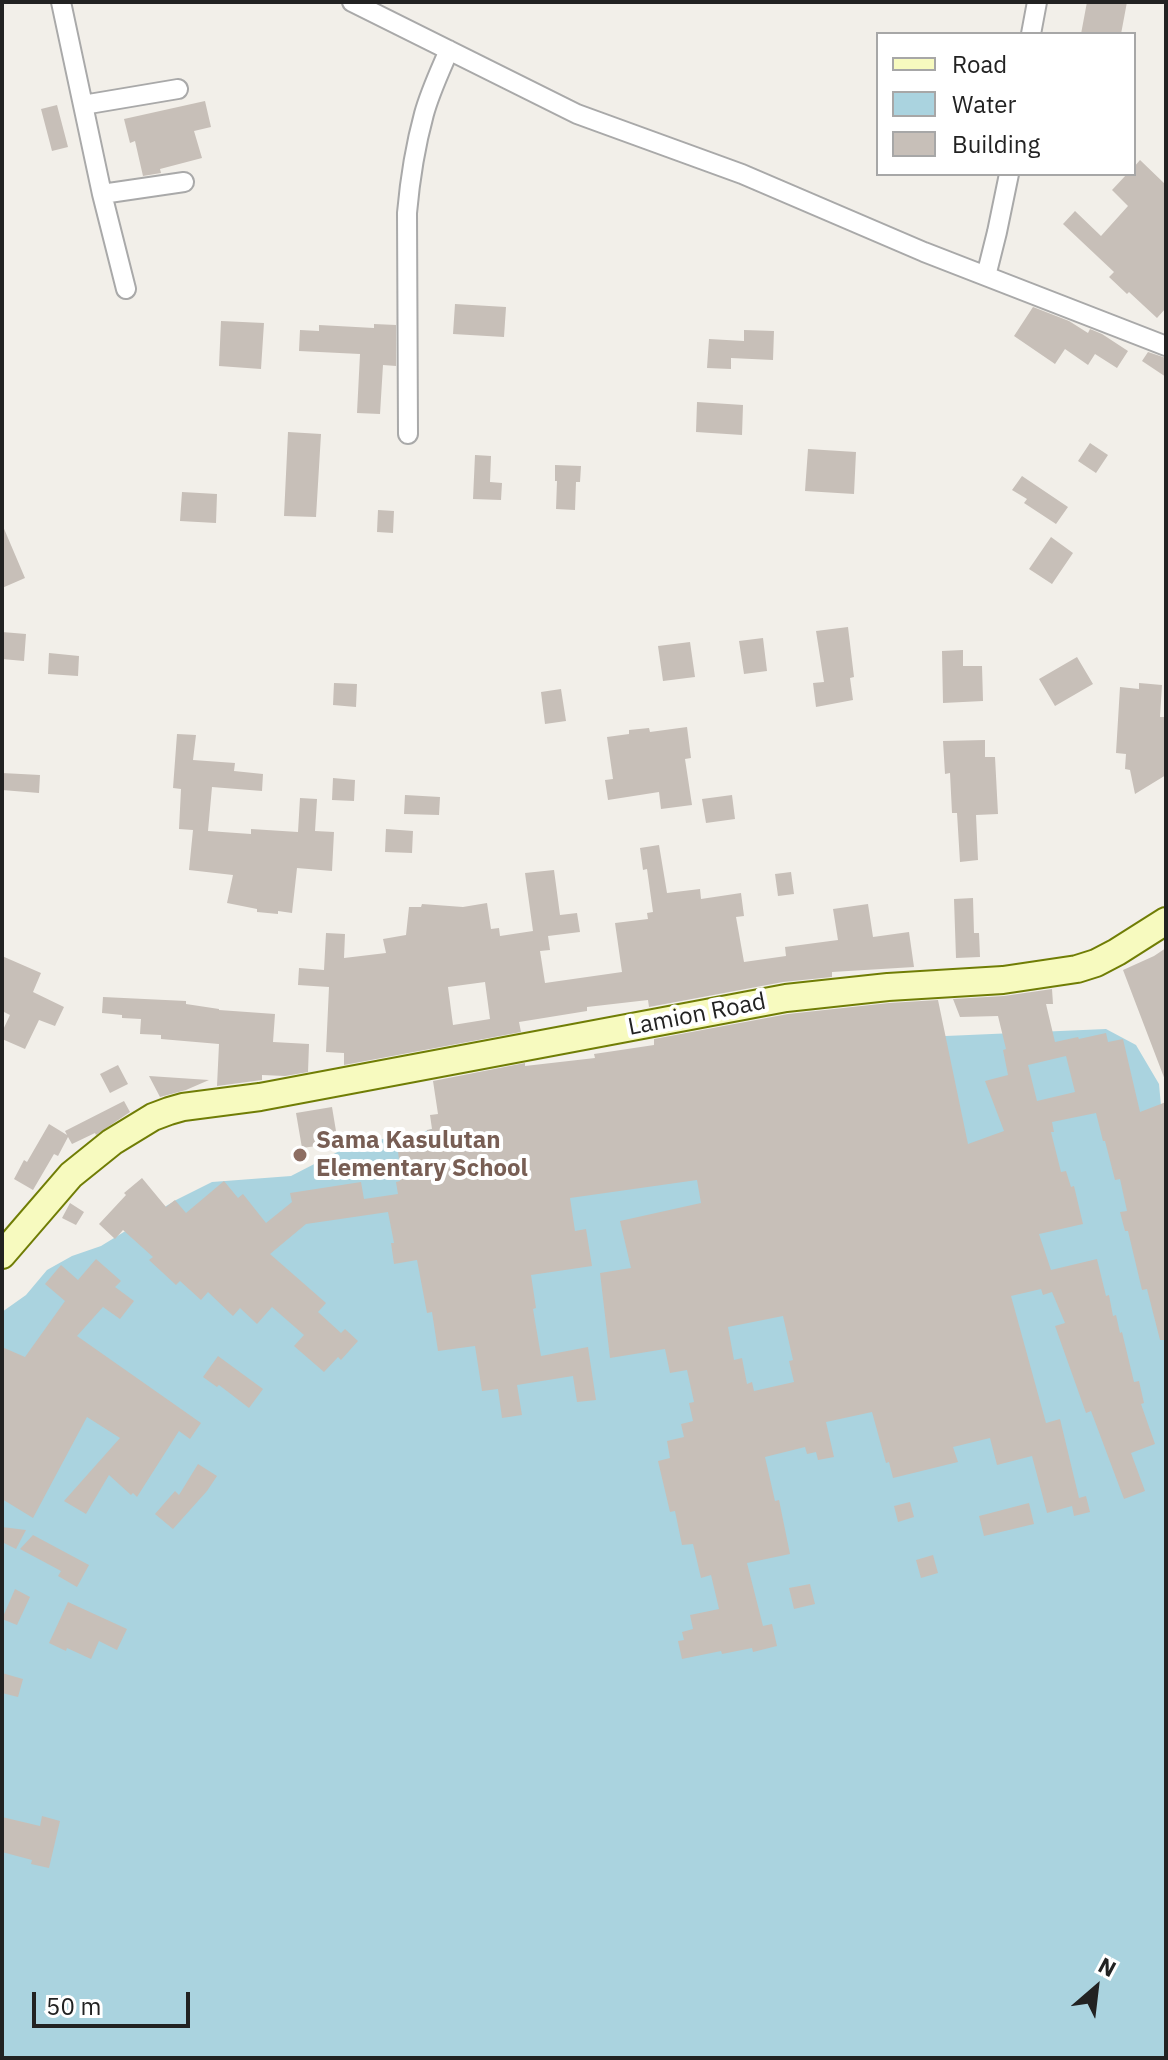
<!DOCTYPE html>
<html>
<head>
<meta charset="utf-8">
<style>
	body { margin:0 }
	#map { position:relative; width:1168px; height:2060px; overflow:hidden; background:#f2efe9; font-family:"IBM Plex Sans",sans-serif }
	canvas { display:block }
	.frame { position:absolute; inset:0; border:4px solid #222; pointer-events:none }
	.legend { position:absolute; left:876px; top:32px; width:260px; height:144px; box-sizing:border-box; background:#fff; border:2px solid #a7a7a7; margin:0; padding:10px 14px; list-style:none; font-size:24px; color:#222 }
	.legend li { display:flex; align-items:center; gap:16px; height:40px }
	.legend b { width:40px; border:2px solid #a7a7a7 }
	.north { position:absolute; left:1056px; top:1948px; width:80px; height:80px; -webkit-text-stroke:6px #fff; paint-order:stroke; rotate:28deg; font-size:22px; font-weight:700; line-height:32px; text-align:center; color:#222 }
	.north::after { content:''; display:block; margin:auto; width:28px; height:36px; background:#222; clip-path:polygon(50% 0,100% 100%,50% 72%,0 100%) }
	.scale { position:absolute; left:32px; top:1992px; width:158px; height:36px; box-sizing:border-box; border:4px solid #222; border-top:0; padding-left:10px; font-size:24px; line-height:28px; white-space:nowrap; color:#222; -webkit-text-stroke:6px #fff; paint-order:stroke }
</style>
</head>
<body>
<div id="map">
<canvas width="1168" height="2060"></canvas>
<div class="frame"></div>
<ul class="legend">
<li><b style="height:10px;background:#f7fabf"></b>Road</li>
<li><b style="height:22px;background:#aad3df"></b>Water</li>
<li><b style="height:22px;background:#c7bfb8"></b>Building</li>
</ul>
<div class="north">N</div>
<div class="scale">50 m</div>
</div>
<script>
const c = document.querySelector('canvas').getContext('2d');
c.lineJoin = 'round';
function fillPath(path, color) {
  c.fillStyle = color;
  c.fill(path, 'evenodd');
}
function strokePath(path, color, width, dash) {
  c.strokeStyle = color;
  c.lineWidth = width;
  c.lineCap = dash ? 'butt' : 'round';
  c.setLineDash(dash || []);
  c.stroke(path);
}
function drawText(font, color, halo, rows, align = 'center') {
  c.font = font + ' "IBM Plex Sans",sans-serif';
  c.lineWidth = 8;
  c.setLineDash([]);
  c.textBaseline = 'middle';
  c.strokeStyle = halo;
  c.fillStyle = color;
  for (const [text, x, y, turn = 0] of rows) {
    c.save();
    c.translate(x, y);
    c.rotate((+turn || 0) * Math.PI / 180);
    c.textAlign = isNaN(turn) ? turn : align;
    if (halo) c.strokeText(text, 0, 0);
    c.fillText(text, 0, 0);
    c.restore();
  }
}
const water = new Path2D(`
	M1106,1029l30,16 23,39 3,33 4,8v933h-1164v-746l24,-17 21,-25 25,-14 29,-10 75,-46 36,-18 79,-6 64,-33 62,-9 110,-38 396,-59z`);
const building = new Path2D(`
	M1087,2h40l-6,32h-40z
	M205,101l6,26 -17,4 8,27 -42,11 1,4 -18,3 -8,-35 -5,2 -6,-24z
	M57,105l11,42 -16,4 -11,-42z
	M1140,160l26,25v123l-9,10 -28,-26 -2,2 -18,-17 5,-5 -51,-48 12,-13 26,25 27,-30 -16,-16 15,-16h7v-7z
	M455,304l51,3 -2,30 -51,-3z
	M1033,307l36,14 19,12 2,-4 12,5 26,17 -11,17 -22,-14 -7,11 -23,-16 -10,15 -41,-28z
	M221,321l43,2 -3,46 -42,-3z
	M374,324l22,1v41l-13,-1 -3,49 -23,-1 3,-59 -61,-3 1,-21 19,1v-6l55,3z
	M744,330l30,1 -1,29 -42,-2v11l-24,-1 2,-29 35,2z
	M1148,352l18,6v19l-24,-16z
	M697,402l46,3 -1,30 -46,-3z
	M288,432l33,2 -5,83 -32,-1z
	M1090,443l18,12 -12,18 -18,-12z
	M808,449l48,3 -2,42 -49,-3z
	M475,455l16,1 -1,26 12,1 -1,17 -28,-1z
	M555,465l26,1 -1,16h-4l-1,28 -19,-1 1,-28h-2z
	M1022,476l46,31 -12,17 -32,-21 3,-4 -15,-9z
	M182,492l35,2 -1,29 -36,-2z
	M378,510l16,1 -1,22 -16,-1z
	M2,524l23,54 -23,10z
	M1051,537l22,16 -21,31 -23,-15z
	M848,627l6,50 -4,1 3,22 -37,7 -3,-24 11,-1 -8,-51z
	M2,632l24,2 -2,27 -22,-2z
	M763,638l4,33 -23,3 -5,-33z
	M690,642l5,35 -32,4 -5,-35z
	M963,650v16h19l1,35 -40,2 -1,-52z
	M49,653l30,3 -1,20 -30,-2z
	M1077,657l16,27 -38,22 -16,-27z
	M334,683l23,1 -1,23 -23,-2z
	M1139,683l23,2 -2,32h6v58l-31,19 -5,-24 -5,-1 1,-15 -10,-1 4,-66 19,2z
	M561,689l5,32 -21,3 -4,-32z
	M687,727l4,31 -6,1 7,46 -31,4 -2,-17 -51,8 -3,-20 8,-1 -6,-42 22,-3v-4l20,-2 1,4z
	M177,734l19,1 -3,25 42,3 -1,8 29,3 -1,17 -50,-4 -4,44 43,3v-5l47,3 2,-34 17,1 -2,32 19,1 -2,39 -35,-3 -5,45 -14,-2v3l-21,-2v-3l-30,-6 6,-28 -44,-5 4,-40 -14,-1 2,-40 -8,-1z
	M985,740v17h10l3,57 -22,1 2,45 -18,2 -3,-49h-5l-2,-40 -5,1 -2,-33z
	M2,773l38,2 -1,18 -37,-3z
	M333,778l22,2 -1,21 -22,-1z
	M405,795l35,2 -1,18 -35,-1z
	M732,795l3,24 -29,4 -4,-24z
	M386,829l27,2 -1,22 -27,-1z
	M659,845l8,48 33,-4 1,10 40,-6 3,23 -8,1 8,45 42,-6 -1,-9 53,-7 -5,-31 35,-5 5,33 36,-5 5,35 -82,5v5l-49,5 -134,25 -1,-7 -61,7v4l-68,11 2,10 -177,33v-12l-18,-1 3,-65 -31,-2 1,-17 25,2 2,-37 19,1 -1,24 42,-5 -3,-14 23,-4 3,-28h12l1,-3 41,3 24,-4 4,26 8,-1 1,8 33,-5 -8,-58 29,-3 6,45 17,-2 3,19 -32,4 2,14 -10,1 5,32 77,-11 -7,-49 33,-4 -1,-6 6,-1 -6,-43 -4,1 -3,-22zM485,982l5,37 -37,6 -5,-38z
	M791,872l3,22 -16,2 -3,-22z
	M973,898l1,35h5l1,24 -24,1 -2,-59z
	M1166,948v131l-1,1 -42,-110 31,-14z
	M2,956l39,17 -8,19 31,15 -9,19 -16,-6 -14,29 -23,-10v-7l8,-17 -8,-4z
	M1052,989l1,15h-7l9,38 23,-5 1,2 27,-6 2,9 15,-3 17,73 26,-10v238h-6l-13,-51 -5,1 -14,-59h-3l-5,-19 7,-1 -7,-32 -5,1 -10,-39h-2l-7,-28 -44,9 2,10h-3l10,40 5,-1 5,16 3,-1 9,38 -44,10 12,36 46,-11 9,37 3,-1 4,21 3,-1 4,18 2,-1 12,50 5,-1 5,22 -3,1 14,40 -24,9 14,38 -21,8 -33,-88 -5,2 -31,-87 10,-3 -13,-31 -9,3 -2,-6 -30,7 35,127 14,-4 19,79 7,-2 4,16 -16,4 -2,-10 -25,7 -15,-57 -35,9 -7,-27 -37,9 5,15 -65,16 -4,-16 -3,1 -14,-51 -46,10 8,35 -16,3 -2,-8 -9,2 -2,-7 -40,10 10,44 4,-1 11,54 -43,9 16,63 9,-2 5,22 -24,6 -1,-4 -30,6 -1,-3 -39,8 -4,-18 6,-1 -2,-8 11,-3 -3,-14 29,-6 -8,-34 -10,3 -8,-34 -11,1 -7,-34 -5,1 -12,-51 12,-3 -3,-17 17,-4 -3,-13 12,-3 -4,-18 5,-1 -7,-32 -17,3 -5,-24 -55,9 -10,-85 31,-5 -11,-47 81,-18 -4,-23 -127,18 5,33 11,-2 6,37 -61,9 5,33 -3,1 8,47 47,-9 8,53 -19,2 -4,-26 -56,9 5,30 -20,3 -4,-29 -16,2 -7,-45 -37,5 -6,-39 -5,1 -10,-53 -23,4 -3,-21h3l-6,-31 -82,12 -36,30 56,49 -8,9 23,21 4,-4 13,12 -17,19 -3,-3 -14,15 -30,-26 10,-11 -32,-28 -15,17 -17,-16 -7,8 -25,-24 -7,8 -21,-19 -4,4 -27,-25 4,-3 -30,-27 -8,9 -16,-15 27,-29 -2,-2 18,-15 24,29 9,-7 11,13 38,-32 14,17 5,-4 23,29 26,-21 -2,-9 71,-11 3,17 34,-5 -2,-12 4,-1 -3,-15h3l-4,-28 31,-5v-3l5,-1 -2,-14 8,-1 -5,-33 92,-18v3l70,-8 -1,-4 60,-9v-6l134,-25 101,-11 49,-3 30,144 36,-13 -19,-50 23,-6 -5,-25 3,-1 -8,-33 -38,1 -7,-18 51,-3zM1066,1056l9,36 -38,9 -9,-36zM783,1316l10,44 -4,1 5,21 -40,9 -2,-9 -5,2 -5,-26 -8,2 -6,-33z
	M103,997l83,4v3l33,5v1l56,4 -2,28 36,2 -1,28 -23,4 -23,-1v5l-45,6 2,-42 -58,-5v-4l-21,-1 1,-15 -19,-1v-3l-20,-2z
	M118,1065l10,19 -18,9 -10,-19z
	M149,1076l60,4 -23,10 -26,7z
	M124,1101l6,11 -34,23 -1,-2 -23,11 -4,-7 -10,19 -4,-2 -21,36 -19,-11 10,-19 3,2 22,-38 18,11 -2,-4z
	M332,1107l6,36 -36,5 -6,-35z
	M70,1203l14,9 -8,13 -14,-7z
	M96,1259l25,22 -6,6 19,14 -14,18 -17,-12 -26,29 124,87 -11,16 -11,-8 -42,66 -4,-4 -2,2 -22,-20 -23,39 -22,-13 56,-63 -33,-21 -54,101 -31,-19v-152l23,10 40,-56 -20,-17 16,-19 17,15z
	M218,1356l45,33 -14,19 -30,-23 -2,2 -14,-10z
	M198,1464l19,12 -10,15 -34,38 -18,-15 20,-23 4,4z
	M910,1502l4,15 -16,5 -4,-16z
	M1029,1503l5,21 -50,12 -5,-20z
	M2,1527l24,3 -10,19 -14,-7z
	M33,1535l56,30 -12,22 -19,-11 3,-5 -41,-22z
	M933,1555l5,18 -17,5 -5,-18z
	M810,1584l5,20 -21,5 -5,-21z
	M15,1589l15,8 -13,28 -15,-6z
	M68,1602l59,27 -10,21 -18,-9 -8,18 -24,-11 -1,3 -17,-8z
	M2,1673l21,6 -5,18 -16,-4z
	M42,1816l18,5 -11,47 -18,-4 1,-4 -30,-8v-35l38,9z`);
const street = new Path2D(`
	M61,2l41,192 24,95
	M352,2l225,112 165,60 182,78 242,94
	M1031,34l6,-32
	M83,105l95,-16
	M102,194l82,-12
	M986,276l11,-44 12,-58
	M408,434l-1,-221c3,-34 8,-66 17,-99 6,-22 16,-43 25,-64`);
const secondary = new Path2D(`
	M2,1255l69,-80 41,-33 41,-25 16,-6 14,-4 77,-10 526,-99 102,-11 115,-7 74,-11 19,-6 21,-11 49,-31`);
const markers = [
	[300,1155,8,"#8d6e63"]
];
const streetNames = [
	["Lamion Road",697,1015,-11]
];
const educationNames = [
	["Sama Kasulutan",316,1141],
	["Elementary School",316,1169]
];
fillPath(water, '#aad3df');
fillPath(building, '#c7bfb8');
strokePath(street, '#a9a9a9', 22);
strokePath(secondary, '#707d05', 30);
strokePath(street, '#fff', 18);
strokePath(secondary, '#f7fabf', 26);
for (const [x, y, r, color] of markers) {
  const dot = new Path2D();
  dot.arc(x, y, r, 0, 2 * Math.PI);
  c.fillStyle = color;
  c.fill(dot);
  strokePath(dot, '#fff', 3);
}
drawText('24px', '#222', '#fff', streetNames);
drawText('bold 24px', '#785e54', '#fff', educationNames, 'left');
</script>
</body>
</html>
